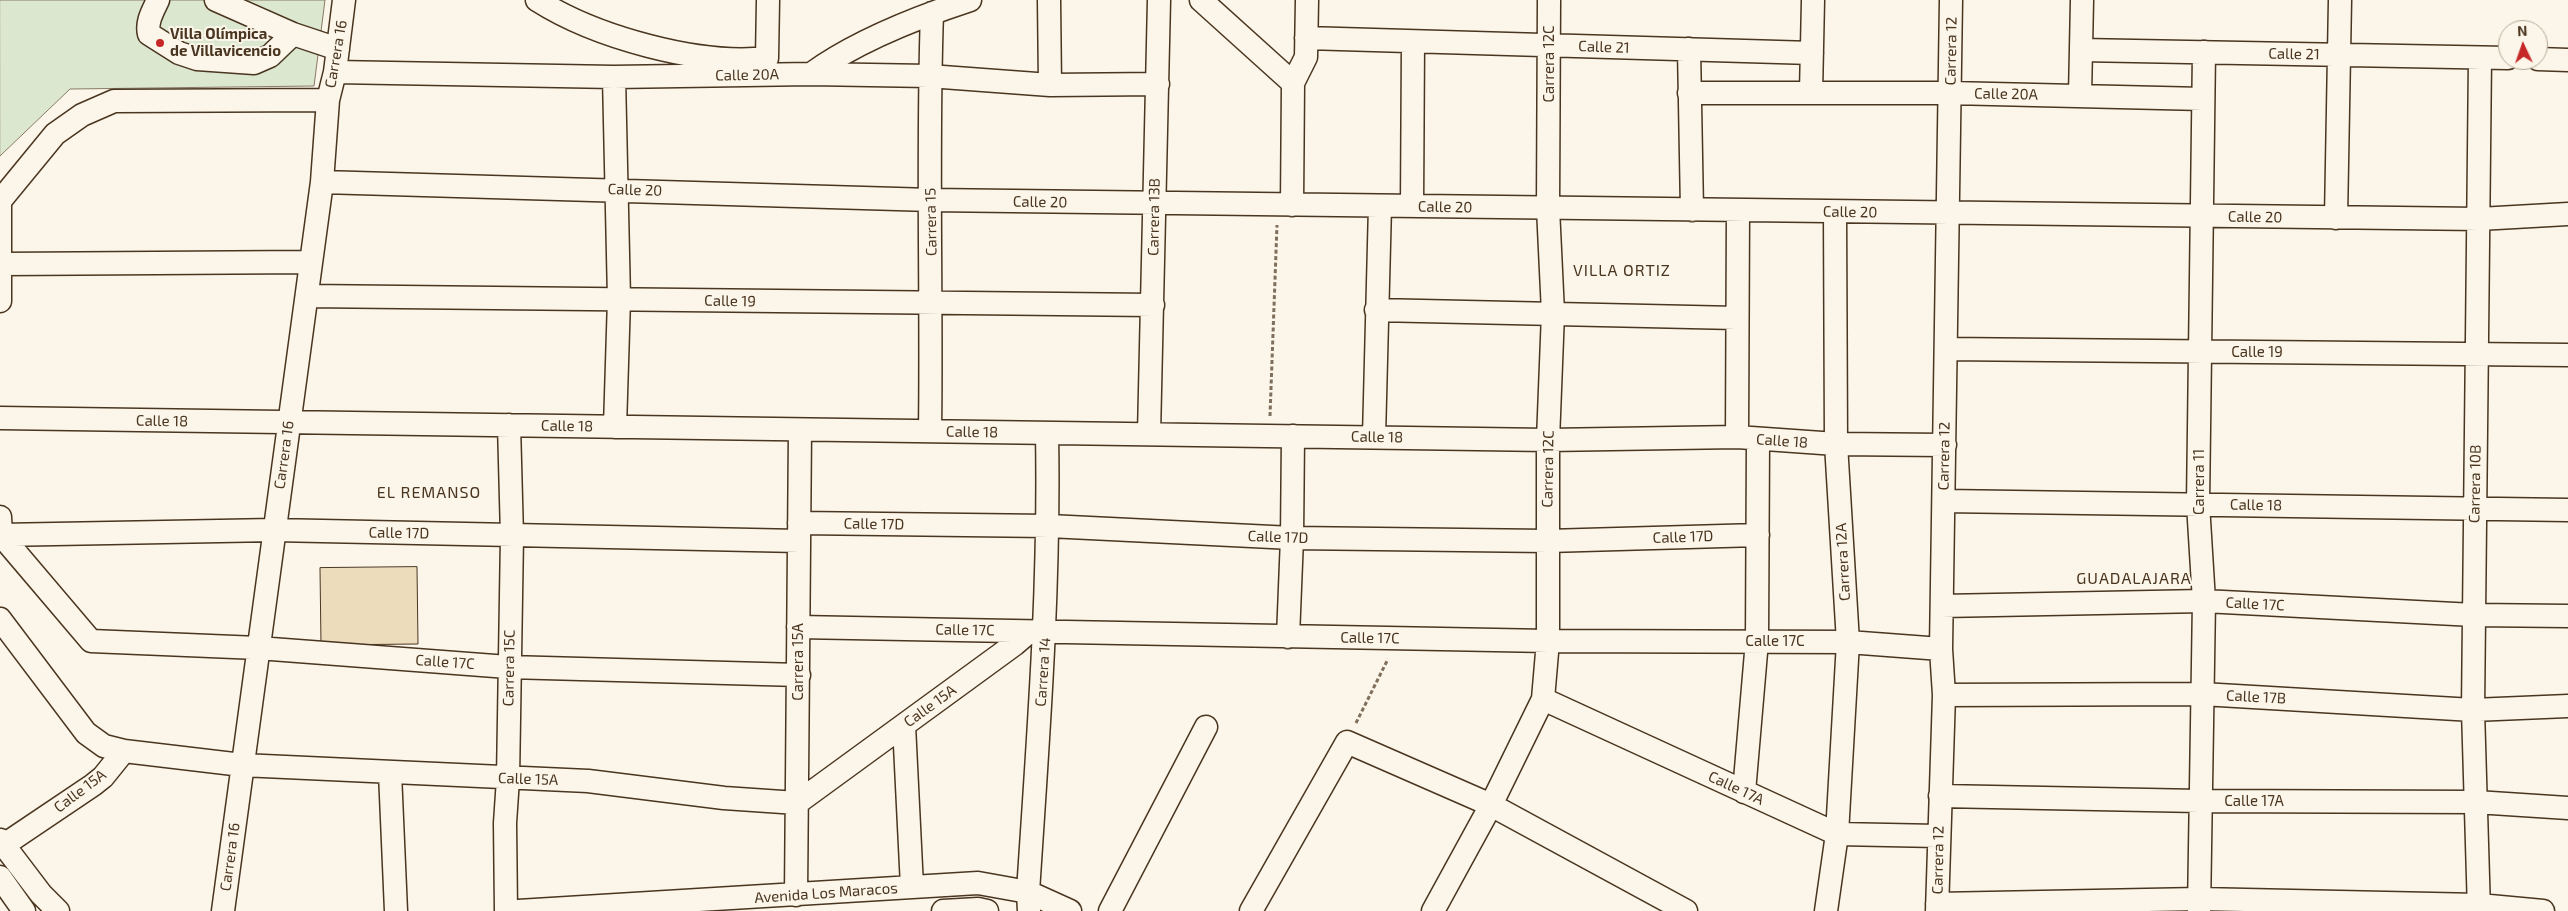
<!DOCTYPE html>
<html>
<head>
<meta charset="utf-8">
<style>
	body { margin:0 }
	#map { position:relative; width:2568px; height:911px; overflow:hidden; background:#fbf6e9; font-family:"Exo 2",sans-serif }
	canvas { display:block }
	.north { position:absolute; left:2498px; top:20px; width:50px; height:50px; box-sizing:border-box; background:#fbf6e9; border:1px solid #b4a999; border-radius:50%; rotate:357deg; font-size:14px; font-weight:700; line-height:20px; text-align:center; color:#4a3520 }
	.north::after { content:''; display:block; margin:auto; width:18px; height:22px; background:#c62828; clip-path:polygon(50% 0,100% 100%,50% 72%,0 100%) }
</style>
</head>
<body>
<div id="map">
<canvas width="2568" height="911"></canvas>
<div class="north">N</div>
</div>
<script>
const c = document.querySelector('canvas').getContext('2d');
c.lineJoin = 'round';
function fillPath(path, color) {
  c.fillStyle = color;
  c.fill(path, 'evenodd');
}
function strokePath(path, color, width, dash) {
  c.strokeStyle = color;
  c.lineWidth = width;
  c.lineCap = dash ? 'butt' : 'round';
  c.setLineDash(dash || []);
  c.stroke(path);
}
function drawText(font, color, halo, rows, align = 'center') {
  c.font = font + ' "Exo 2",sans-serif';
  c.lineWidth = 4;
  c.setLineDash([]);
  c.textBaseline = 'middle';
  c.strokeStyle = halo;
  c.fillStyle = color;
  for (const [text, x, y, turn = 0] of rows) {
    c.save();
    c.translate(x, y);
    c.rotate((+turn || 0) * Math.PI / 180);
    c.textAlign = isNaN(turn) ? turn : align;
    if (halo) c.strokeText(text, 0, 0);
    c.fillText(text, 0, 0);
    c.restore();
  }
}
const green = new Path2D(`
	M0,0h325l-11,86 -244,3 -70,67z`);
const building = new Path2D(`
	M417,567l1,77 -97,1 -1,-77z`);
const path = new Path2D(`
	M1270,416l7,-191
	M1356,723l32,-64`);
const minor = new Path2D(`
	M158,0c-5,11 -12,22 -9,34l30,19 18,6 57,4 16,-7 23,-22
	M216,0l77,34 45,15
	M537,0c58,37 162,66 230,58
	M1049,0l1,85
	M1201,0l92,83
	M1306,38l506,15
	M1689,49l3,161
	M2081,50l427,8
	M767,58l1,-58
	M2538,59l30,1
	M335,72l279,5 197,-3 118,2 121,9 108,-1
	M811,74c44,-32 107,-57 159,-74
	M614,77l5,222 -4,128
	M1689,93h261l253,6
	M1811,93l2,-93
	M2080,96l2,-96
	M322,182l609,18 1548,19 89,-5
	M0,201l55,-67 27,-19 32,-14 214,-1
	M1292,205l1,-122 13,-26 1,-57
	M1412,206l1,-164
	M2336,218l4,-218
	M2,264l307,-2
	M307,296l846,9
	M0,301v-100
	M1376,310l360,8
	M1946,349l622,6
	M0,418l1548,22 189,-3 99,7 109,1
	M930,431c2,-139 -3,-279 2,-418
	M1149,434l10,-434
	M1374,437l6,-231
	M1737,437l1,-227
	M1944,501l624,9
	M0,517l1,18 90,106 167,7 250,19 291,8
	M799,523l250,3 243,12 256,3 210,-6
	M0,535l274,-5 525,11
	M1942,606l262,-5 270,14 94,1
	M0,619l86,114 18,13 20,5 118,14 346,16 136,17 73,5 218,-159 14,-12
	M798,627l750,14 300,1 93,7
	M1288,637l4,-99 1,-102
	M1944,695l258,-1 271,16 95,-4
	M1543,699l294,135 101,2
	M904,725l8,162
	M390,773l6,138
	M1744,792l13,-151 1,-201
	M1940,796l259,5 277,1 92,6
	M0,840l41,54 17,17
	M4,845l89,-60 10,-8 21,-26
	M0,877l24,34
	M796,895l4,-465
	M1937,904l262,-5 280,6 64,6
	M223,911l99,-729 6,-82 7,-28 9,-72
	M506,911l-1,-88 3,-44 4,-243 -3,-111
	M518,911l460,-28 50,9 42,19
	M943,911l35,-2 9,2
	M1029,911l-1,-19c10,-153 22,-305 19,-459
	M1110,911l96,-184
	M1251,911l96,-169 144,63 195,106
	M1433,911l58,-106 52,-106 5,-58v-201l5,-127 -5,-105 1,-208
	M1826,911l11,-77 11,-192 -12,-198 -1,-232
	M1937,911l7,-216 -3,-46 10,-649
	M2199,911l5,-310 -6,-97 6,-452
	M2479,911l-6,-201 7,-652`);
const markers = [
	[160,43,5,"#c62828"]
];
const poiNames = [
	["Villa Olímpica",170,34],
	["de Villavicencio",170,51]
];
const streetNames = [
	["Calle 21",1604,47,2],
	["Carrera 12",1951,51,-89],
	["Carrera 16",336,54,-80],
	["Calle 21",2294,54,1],
	["Carrera 12C",1549,64,-90],
	["Calle 20A",747,75,-1],
	["Calle 20A",2006,94,1],
	["Calle 20",635,190,2],
	["Calle 20",1040,202,1],
	["Calle 20",1445,207,1],
	["Calle 20",1850,212,1],
	["Carrera 13B",1154,217,-89],
	["Calle 20",2255,217,1],
	["Carrera 15",931,222,-91],
	["Calle 19",730,301,1],
	["Calle 19",2257,352],
	["Calle 18",162,421,1],
	["Calle 18",567,426,1],
	["Calle 18",972,432,1],
	["Calle 18",1377,437,1],
	["Calle 18",1782,441,4],
	["Carrera 16",284,455,-82],
	["Carrera 12",1944,456,-89],
	["Carrera 12C",1548,469,-89],
	["Carrera 11",2199,482,-90],
	["Carrera 10B",2475,484,-89],
	["Calle 18",2256,505,1],
	["Calle 17D",874,524,1],
	["Calle 17D",399,533,1],
	["Calle 17D",1278,537,2],
	["Calle 17D",1683,537,-2],
	["Carrera 12A",1843,562,-93],
	["Calle 17C",2255,604,3],
	["Calle 17C",965,630,1],
	["Calle 17C",1370,638,1],
	["Calle 17C",1775,641],
	["Calle 17C",445,662,4],
	["Carrera 15A",798,662,-90],
	["Carrera 15C",509,668,-89],
	["Carrera 14",1043,672,-86],
	["Calle 17B",2256,697,3],
	["Calle 15A",930,706,-36],
	["Calle 15A",528,779,2],
	["Calle 17A",1736,788,25],
	["Calle 15A",80,791,-37],
	["Calle 17A",2254,801],
	["Carrera 16",230,857,-82],
	["Carrera 12",1938,860,-89],
	["Avenida Los Maracos",826,893,-4]
];
const neighbourhoodNames = [
	["VILLA ORTIZ",1622,271],
	["EL REMANSO",429,493],
	["GUADALAJARA",2134,579]
];
fillPath(green, '#dce7d0');
strokePath(green, '#887966', 1);
fillPath(building, '#ecdcbc');
strokePath(building, '#4a3520', 1);
strokePath(minor, '#4a3520', 25);
strokePath(path, '#7f6f5c', 3, [4, 2.5]);
strokePath(minor, '#fbf6e9', 22);
for (const [x, y, r, color] of markers) {
  const dot = new Path2D();
  dot.arc(x, y, r, 0, 2 * Math.PI);
  c.fillStyle = color;
  c.fill(dot);
  strokePath(dot, '#fbf6e9', 2);
}
drawText('bold 15px', '#4a3520', '#fbf6e9', poiNames, 'left');
drawText('15px', '#4a3520', '#fbf6e9', streetNames);
c.letterSpacing = '1px';
drawText('16px', '#4a3520', '#fbf6e9', neighbourhoodNames);
c.letterSpacing = '0px';
</script>
</body>
</html>
